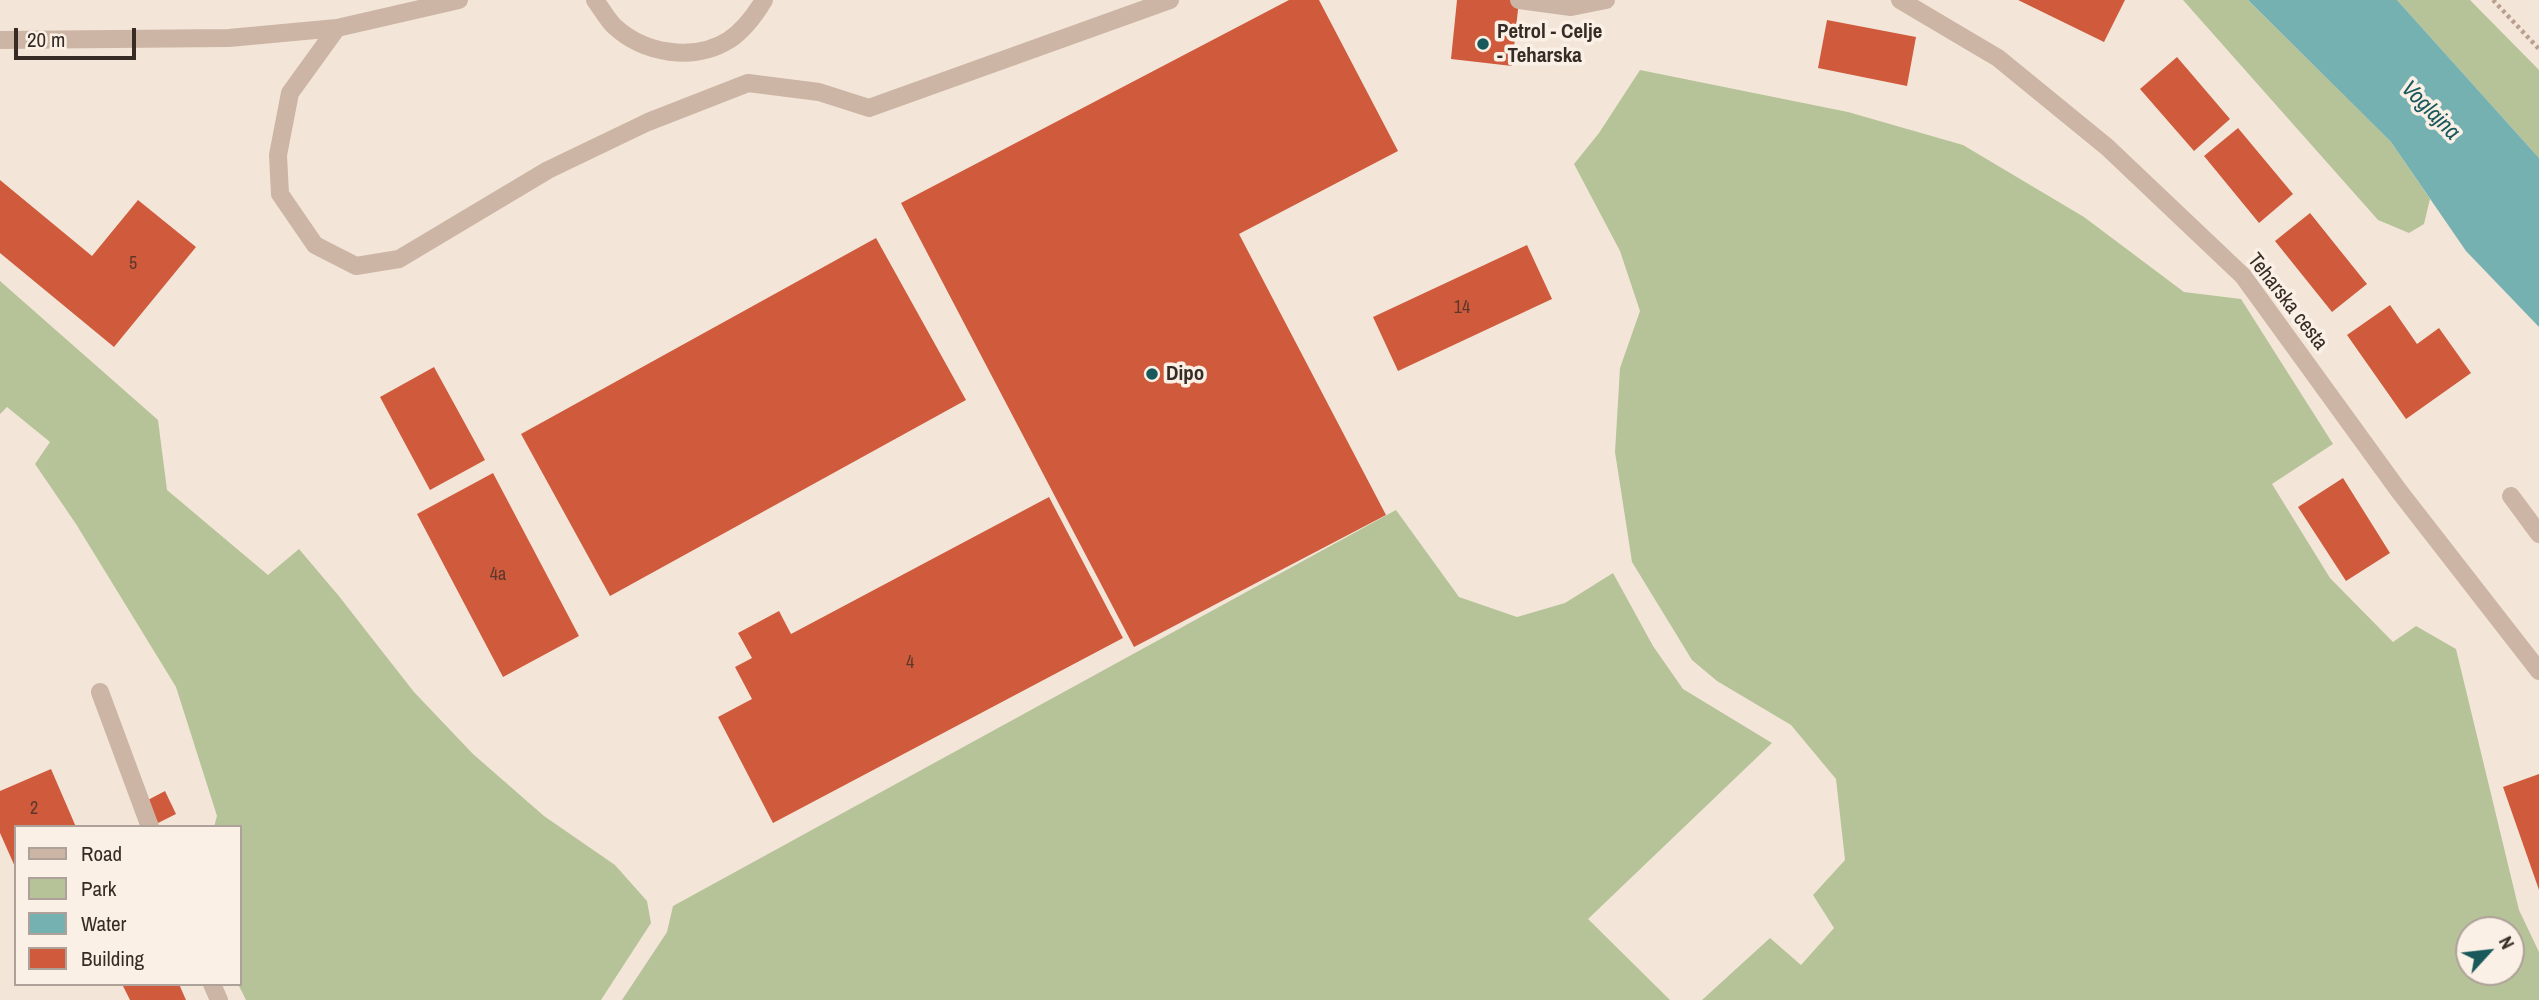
<!DOCTYPE html>
<html>
<head>
<meta charset="utf-8">
<style>
	body { margin:0 }
	#map { position:relative; width:2539px; height:1000px; overflow:hidden; background:#f3e6d9; font-family:"Archivo Narrow",sans-serif }
	canvas { display:block }
	.legend { position:absolute; left:14px; top:825px; width:228px; height:161px; box-sizing:border-box; background:#fbf0e6; border:2px solid #ada199; margin:0; padding:9px 12px; list-style:none; font-size:21px; color:#372b26 }
	.legend li { display:flex; align-items:center; gap:14px; height:35px }
	.legend b { width:35px; border:2px solid #ada199 }
	.north { position:absolute; left:2455px; top:916px; width:70px; height:70px; box-sizing:border-box; background:#fbf0e6; border:2px solid #ada199; border-radius:50%; rotate:63deg; font-size:19px; font-weight:700; line-height:28px; text-align:center; color:#372b26 }
	.north::after { content:''; display:block; margin:auto; width:24px; height:32px; background:#19595b; clip-path:polygon(50% 0,100% 100%,50% 72%,0 100%) }
	.scale { position:absolute; left:14px; top:28px; width:122px; height:32px; box-sizing:border-box; border:4px solid #372b26; border-top:0; padding-left:9px; font-size:21px; line-height:24px; white-space:nowrap; color:#372b26; -webkit-text-stroke:5px #fbf0e6; paint-order:stroke }
</style>
</head>
<body>
<div id="map">
<canvas width="2539" height="1000"></canvas>
<ul class="legend">
<li><b style="height:9px;background:#ccb5a4"></b>Road</li>
<li><b style="height:19px;background:#b6c398"></b>Park</li>
<li><b style="height:19px;background:#76b1b2"></b>Water</li>
<li><b style="height:19px;background:#cf5b3c"></b>Building</li>
</ul>
<div class="north">N</div>
<div class="scale">20 m</div>
</div>
<script>
const c = document.querySelector('canvas').getContext('2d');
c.lineJoin = 'round';
function fillPath(path, color) {
  c.fillStyle = color;
  c.fill(path, 'evenodd');
}
function strokePath(path, color, width, dash) {
  c.strokeStyle = color;
  c.lineWidth = width;
  c.lineCap = dash ? 'butt' : 'round';
  c.setLineDash(dash || []);
  c.stroke(path);
}
function drawText(font, color, halo, rows, align = 'center') {
  c.font = font + ' "Archivo Narrow",sans-serif';
  c.lineWidth = 7;
  c.setLineDash([]);
  c.textBaseline = 'middle';
  c.strokeStyle = halo;
  c.fillStyle = color;
  for (const [text, x, y, turn = 0] of rows) {
    c.save();
    c.translate(x, y);
    c.rotate((+turn || 0) * Math.PI / 180);
    c.textAlign = isNaN(turn) ? turn : align;
    if (halo) c.strokeText(text, 0, 0);
    c.fillText(text, 0, 0);
    c.restore();
  }
}
const green = new Path2D(`
	M2183,0h65l143,142 39,57 -6,25 -15,9 -31,-13z
	M2397,0h73l69,70v88z
	M1640,70l208,42 115,33 121,72 100,75 57,7 92,145 -61,40 58,94 63,64 23,-16 40,23 63,261 20,42v48h-837l68,-62 31,27 33,-37 -21,-33 32,-35 -9,-81 -45,-54 -74,-44 -25,-21 -60,-98 -17,-110 5,-84 20,-57 -20,-60 -46,-87 25,-31zM2469,930h42v42h-42z
	M0,281l158,139 9,70 101,85 31,-26 39,46 76,97 59,62 71,62 71,49 32,36 4,22 -50,77h-355l-8,-16 2,-157h-26l3,-11 -41,-129 -100,-163 -41,-60 15,-22 -43,-35 -7,7z
	M1396,510l63,87 58,20 48,-14 48,-30 40,73 30,43 89,54 -184,176 82,81h-1048l45,-68 6,-26z`);
const water = new Path2D(`
	M2248,0h149l142,158v169l-73,-76 -75,-109z`);
const building = new Path2D(`
	M1289,0h30l79,151 -159,83 147,281 -252,132 -233,-444z
	M1457,0h62l-7,66 -61,-7z
	M2018,0h107l-21,42z
	M1827,20l89,17 -9,49 -89,-18z
	M2177,57l53,62 -36,32 -54,-62z
	M2238,128l55,66 -34,29 -55,-67z
	M0,180l92,76 46,-56 58,47 -82,100 -114,-94z
	M2310,213l57,71 -35,28 -57,-71z
	M876,238l90,162 -356,196 -89,-162z
	M1527,245l25,54 -154,72 -25,-54z
	M2390,305l27,39 22,-16 32,45 -65,46 -59,-84z
	M434,367l51,93 -55,30 -50,-93z
	M493,473l86,163 -76,41 -86,-163z
	M2343,478l47,75 -44,28 -48,-74z
	M1049,497l74,141 -350,185 -55,-106 34,-18 -17,-32 17,-9 -14,-25 41,-22 12,23z
	M51,769l25,58h-60v42l-16,-36v-42z
	M2539,774v116l-36,-103z
	M165,791l11,23 -18,9 -12,-22z
	M122,984h57l7,16h-56z`);
const path = new Path2D(`
	M2493,0l46,49`);
const minor = new Path2D(`
	M595,0c6,8 12,19 19,26 30,28 80,36 115,14 15,-10 26,-25 35,-40
	M1519,0l52,7 35,-7
	M1900,0l98,58 109,89 136,129 156,215 140,180
	M337,28l-47,65 -12,62 2,39 35,51 41,21 43,-7 149,-89 100,-48 100,-39 71,9 50,16 301,-108
	M0,40l229,-2 108,-10 122,-28
	M2511,496l28,38
	M100,692l50,135
	M212,984l7,16`);
const markers = [
	[1483,44,7,"#19595b"],
	[1152,374,7,"#19595b"]
];
const numberNames = [
	["5",133,264],
	["14",1462,308],
	["4a",498,575],
	["4",910,663],
	["2",34,809]
];
const poiNames = [
	["Petrol - Celje",1497,32],
	["- Teharska",1497,56],
	["Dipo",1166,374]
];
const streetNames = [
	["Teharska cesta",2287,302,52]
];
const waterNames = [
	["Voglajna",2430,111,45]
];
fillPath(green, '#b6c398');
fillPath(water, '#76b1b2');
fillPath(building, '#cf5b3c');
strokePath(path, '#b89f8e', 4.5, [3.5, 3.5]);
strokePath(minor, '#ccb5a4', 18);
for (const [x, y, r, color] of markers) {
  const dot = new Path2D();
  dot.arc(x, y, r, 0, 2 * Math.PI);
  c.fillStyle = color;
  c.fill(dot);
  strokePath(dot, '#fbf0e6', 2.5);
}
drawText('18px', '#5d372c', null, numberNames);
drawText('bold 21px', '#372b26', '#fbf0e6', poiNames, 'left');
drawText('21px', '#372b26', '#fbf0e6', streetNames);
drawText('italic 23px', '#19595b', '#fbf0e6', waterNames);
</script>
</body>
</html>
